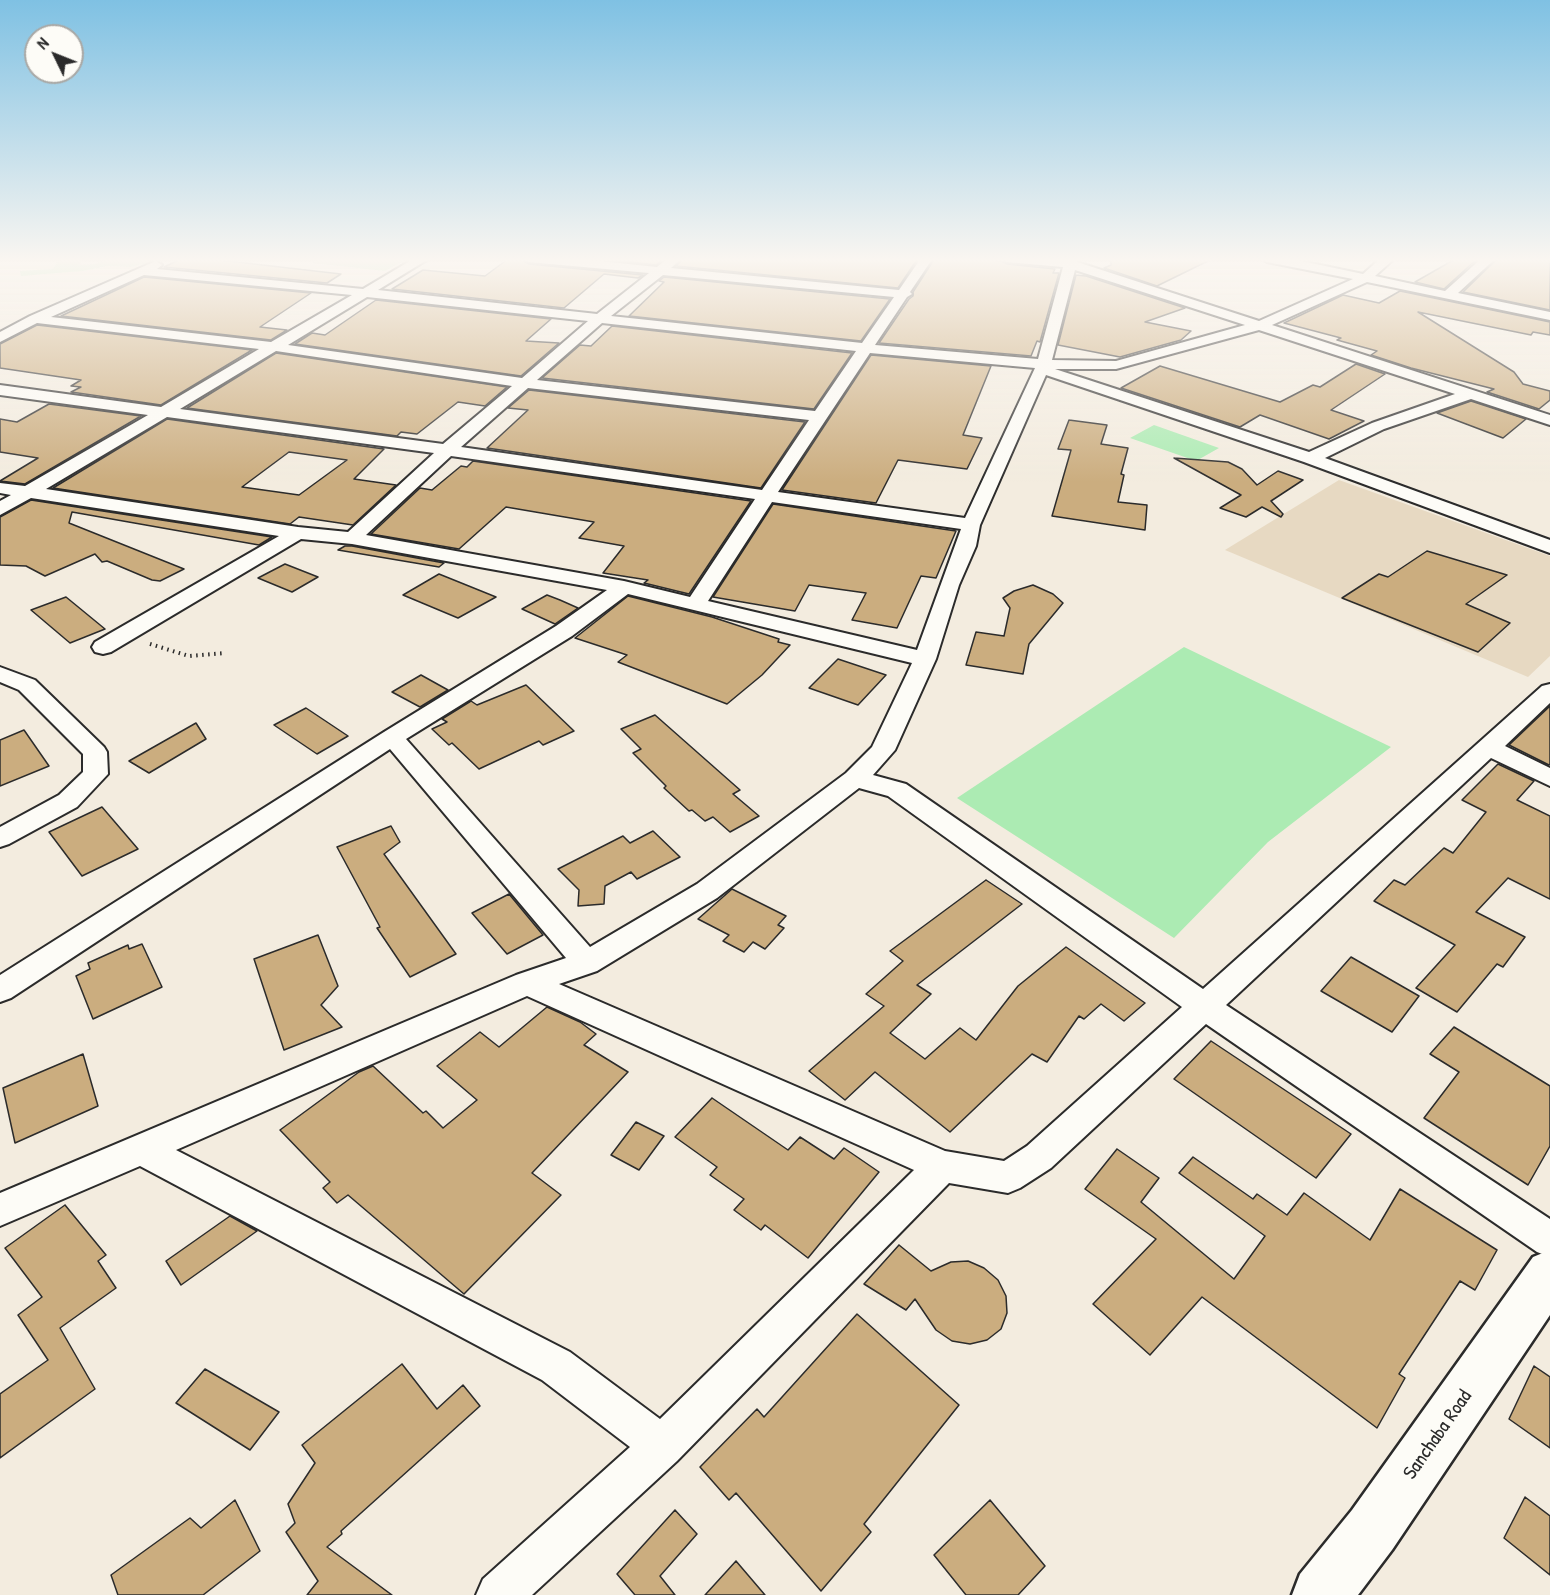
<!DOCTYPE html>
<style>
body{margin:0}
#map{position:relative;width:1550px;height:1595px;overflow:hidden;background:#f3ecdf;font-family:"Patrick Hand",sans-serif}
canvas{display:block}
.north{position:absolute;left:24px;top:24px;width:60px;height:60px;box-sizing:border-box;background:#fdfcf7;border:2px solid #a9a8a5;border-radius:50%;rotate:313deg;font-size:16px;font-weight:700;line-height:24px;text-align:center;color:#2b2b2b}
.north::after{content:'';display:block;margin:auto;width:21px;height:27px;background:#2b2b2b;clip-path:polygon(50% 0,100% 100%,50% 72%,0 100%)}
</style>
<div id="map">
<canvas width="1550" height="1595"></canvas>
<div class="north">N</div>
</div>
<script>
const g = document.querySelector('canvas').getContext('2d');
g.lineJoin = 'round';
function paint(path, color) {
  g.fillStyle = color;
  g.fill(path, 'evenodd');
}
function shape(rows) {
  const path = new Path2D();
  for (const r of rows) {
    path.moveTo(r[0], r[1]);
    for (let i = 2; i < r.length; i += 2) path.lineTo(r[i], r[i + 1]);
  }
  return path;
}
function stroke(path, color, width, dash) {
  g.strokeStyle = color;
  g.lineWidth = width;
  g.lineCap = dash ? 'butt' : 'round';
  g.setLineDash(dash || []);
  g.stroke(path);
}
function write(font, color, halo, rows, align = 'center') {
  g.font = font + ' "Patrick Hand",sans-serif';
  g.lineWidth = 4.5;
  g.setLineDash([]);
  g.textBaseline = 'middle';
  g.strokeStyle = halo;
  g.fillStyle = color;
  for (const [text, x, y, turn = 0] of rows) {
    g.save();
    g.translate(x, y);
    g.rotate((+turn || 0) * Math.PI / 180);
    g.textAlign = isNaN(turn) ? turn : align;
    if (halo) g.strokeText(text, 0, 0);
    g.fillText(text, 0, 0);
    g.restore();
  }
}
const built = shape([
 [1339,480,1550,556,1550,656,1528,677,1225,550]
]);
const green = shape([
 [116,258,146,258,151,262,131,267,108,266,82,271,21,276,20,271,53,269,58,261,83,259,79,265,95,264],
 [320,258,387,258,405,260,385,271,312,263],
 [1154,425,1219,448,1196,461,1130,438],
 [1184,647,1391,747,1268,842,1174,938,957,798]
]);
const building = shape([
 [183,258,202,258,341,274,327,283,164,267,183,258],
 [596,258,664,258,656,265,596,258],
 [684,258,918,258,898,288,676,266,684,258],
 [935,258,976,258,1001,261,1007,264,1055,269,1053,273,1059,273,1040,342,1037,341,1031,356,879,343,909,299,913,296,913,292,935,258],
 [1111,258,1214,258,1157,286,1104,268,1111,265,1111,258],
 [1457,258,1478,258,1444,289,1415,282,1457,258],
 [1498,258,1550,258,1550,310,1463,292,1498,258],
 [508,259,522,260,529,264,643,275,638,278,604,274,564,308,392,289,423,270,485,276,508,259],
 [1076,275,1086,276,1185,308,1145,322,1191,331,1181,340,1120,357,1058,345,1076,275],
 [144,277,311,293,260,327,287,330,271,340,61,316,144,277],
 [664,277,890,299,861,341,629,316,664,282,659,281,664,277],
 [1400,291,1550,322,1550,335,1533,332,1531,335,1418,312,1514,372,1523,384,1550,391,1550,400,1539,409,1487,392,1494,389,1411,368,1371,355,1377,351,1337,340,1341,338,1284,323,1343,295,1379,303,1400,291],
 [376,300,551,319,526,341,559,343,521,376,295,344,312,333,325,335,376,300],
 [37,325,252,350,161,405,71,392,81,387,71,386,81,380,0,368,0,344,37,325],
 [612,326,852,353,814,409,542,378,580,345,591,346,612,326],
 [276,353,507,387,485,406,458,402,417,434,401,432,397,436,187,408,276,353],
 [871,355,991,366,963,435,982,438,967,469,898,460,876,503,782,490,871,355],
 [1356,364,1385,374,1331,410,1364,421,1329,439,1260,415,1240,427,1121,388,1160,366,1280,402,1313,385,1320,387,1356,364],
 [529,390,805,422,761,488,487,448,528,410,508,408,529,390],
 [1471,401,1526,419,1503,438,1437,413,1471,401],
 [49,404,141,416,25,484,0,481,38,458,0,452,0,419,17,422,49,404],
 [167,419,384,449,354,479,396,485,353,525,299,517,290,524,53,488,167,419],
 [289,452,347,460,299,495,242,487,289,452],
 [1069,420,1107,425,1101,444,1128,448,1121,474,1124,475,1118,502,1147,505,1145,530,1052,516,1071,450,1058,449,1069,420],
 [1174,458,1228,462,1242,469,1257,485,1278,471,1303,480,1271,501,1283,514,1281,517,1262,507,1246,517,1220,508,1241,495,1174,458],
 [473,461,751,501,689,594,644,583,648,580,603,573,624,546,579,538,594,522,506,507,459,549,371,534,420,488,432,490,461,466,467,467,473,461],
 [31,500,272,537,259,545,72,512,69,523,184,569,160,581,152,580,107,561,102,562,95,554,45,576,26,566,0,565,0,517,31,500],
 [773,504,956,531,936,578,921,576,897,628,852,620,866,593,809,585,795,611,713,597,773,504],
 [345,546,352,546,444,563,439,567,338,550,345,546],
 [1427,551,1507,575,1466,604,1510,623,1478,652,1342,598,1379,574,1388,577,1427,551],
 [285,564,318,577,292,592,258,578,285,564],
 [439,574,496,597,458,618,403,595,439,574],
 [1033,585,1053,594,1063,603,1029,644,1023,674,966,665,976,632,1004,636,1010,608,1003,598,1014,591,1033,585],
 [547,595,560,600,578,608,555,624,522,609,547,595],
 [628,596,712,617,779,639,778,642,790,645,762,675,727,704,618,662,627,655,575,638,628,596],
 [66,597,105,629,70,643,31,610,66,597],
 [838,659,886,675,858,705,809,688,838,659],
 [421,675,448,690,420,707,392,692,421,675],
 [526,685,574,731,543,745,539,741,479,769,452,743,449,745,432,729,447,722,442,719,471,701,477,705,526,685],
 [1550,706,1550,764,1549,765,1509,745,1550,706],
 [306,708,348,736,317,754,274,725,306,708],
 [655,715,740,790,733,794,759,816,730,832,713,817,705,821,692,810,689,811,664,788,666,786,633,753,641,749,621,729,655,715],
 [196,723,206,739,149,773,129,761,196,723],
 [24,730,49,766,0,786,0,740,24,730],
 [1498,764,1534,781,1517,800,1550,816,1550,899,1508,878,1476,912,1525,937,1503,967,1497,964,1457,1012,1416,988,1455,945,1374,901,1394,880,1405,885,1444,848,1453,853,1486,812,1462,800,1498,764],
 [102,807,138,849,82,876,49,832,102,807],
 [391,826,400,842,384,854,456,954,410,977,377,928,380,927,337,847,391,826],
 [653,831,680,857,637,879,631,872,605,886,604,904,578,906,579,890,558,869,623,836,630,843,653,831],
 [986,880,1022,904,917,985,931,994,890,1033,925,1059,960,1028,976,1040,1018,986,1066,947,1145,1003,1124,1021,1101,1004,1084,1019,1079,1016,1047,1062,1032,1054,950,1132,875,1072,845,1100,809,1071,884,1006,866,994,903,961,890,951,986,880],
 [732,889,786,916,778,925,784,928,765,949,753,942,744,952,723,941,729,935,698,919,732,889],
 [509,894,543,935,507,954,472,913,509,894],
 [318,935,338,986,321,1005,342,1027,284,1050,254,959,318,935],
 [142,944,162,987,93,1019,76,976,90,969,88,963,128,945,129,949,142,944],
 [1351,957,1419,996,1392,1032,1321,991,1351,957],
 [547,1007,580,1022,596,1034,584,1045,628,1072,532,1173,561,1195,464,1294,348,1195,337,1203,323,1188,330,1182,280,1130,359,1072,373,1066,423,1113,426,1111,443,1128,477,1100,437,1066,480,1032,499,1047,547,1007],
 [1454,1027,1550,1086,1550,1146,1528,1185,1424,1118,1459,1072,1430,1054,1454,1027],
 [1211,1041,1351,1134,1316,1178,1174,1079,1211,1041],
 [83,1054,98,1106,15,1143,3,1088,83,1054],
 [712,1098,788,1150,800,1137,834,1159,844,1148,879,1172,808,1258,765,1225,761,1230,734,1210,744,1199,710,1175,717,1167,675,1137,712,1098],
 [636,1122,664,1136,639,1170,611,1155,636,1122],
 [1117,1149,1159,1178,1141,1202,1234,1279,1265,1236,1179,1173,1193,1157,1253,1199,1257,1194,1287,1215,1304,1193,1370,1240,1400,1189,1497,1250,1475,1290,1460,1281,1399,1374,1405,1378,1377,1428,1202,1297,1150,1355,1093,1304,1156,1239,1085,1189,1117,1149],
 [65,1205,106,1255,98,1261,116,1288,60,1328,95,1389,0,1458,0,1394,48,1360,18,1315,42,1297,5,1248,65,1205],
 [230,1216,257,1231,181,1285,166,1261,230,1216],
 [899,1245,931,1271,951,1262,968,1261,984,1268,998,1280,1006,1296,1007,1313,1001,1329,987,1340,970,1344,952,1341,936,1330,915,1299,906,1310,864,1284,899,1245],
 [857,1314,959,1405,864,1524,871,1532,821,1591,736,1493,729,1500,700,1467,757,1409,764,1417,857,1314],
 [402,1364,437,1409,463,1385,480,1406,341,1531,342,1534,327,1547,392,1595,307,1595,318,1581,286,1532,295,1523,288,1504,315,1463,302,1445,402,1364],
 [1534,1366,1550,1377,1550,1448,1509,1419,1534,1366],
 [205,1369,279,1412,250,1450,176,1403,205,1369],
 [1525,1497,1550,1516,1550,1575,1504,1538,1525,1497],
 [235,1500,260,1551,203,1595,118,1595,111,1575,190,1518,201,1528,235,1500],
 [990,1500,1045,1566,1018,1595,966,1595,934,1555,990,1500],
 [675,1510,697,1534,660,1576,675,1595,635,1595,617,1574,675,1510],
 [736,1561,765,1595,705,1595,736,1561]
]);
const path = shape([
 [150,644,189,656,226,653]
]);
const street = shape([
 [415,258,430,258,378,290,597,314,649,273,529,262,523,258,571,258,657,267,668,258,682,258,671,268,899,290,921,258,933,258,910,292,912,294,907,297,875,345,1038,359,1063,267,1007,262,1001,258,1078,258,1077,262,1259,321,1353,279,1267,262,1261,258,1287,258,1363,274,1381,258,1395,258,1375,276,1445,291,1482,258,1496,258,1458,293,1550,312,1550,320,1367,282,1272,325,1550,415,1550,425,1471,399,1384,429,1325,458,1550,540,1550,553,1304,462,1046,375,980,525,976,546,959,585,936,659,895,750,873,775,906,784,1203,989,1542,686,1550,684,1550,703,1505,746,1550,768,1550,786,1491,758,1226,1005,1550,1219,1550,1257,1537,1252,1206,1024,1051,1168,1020,1188,1008,1193,949,1183,677,1461,532,1595,476,1595,483,1579,630,1447,542,1380,140,1166,0,1226,0,1193,516,975,566,958,390,749,11,998,0,1002,0,975,384,732,556,626,607,590,352,544,301,539,111,652,103,654,95,652,92,647,95,642,279,536,31,498,0,515,0,501,11,495,0,493,0,483,25,486,148,415,0,395,0,385,161,407,259,349,37,323,0,342,0,332,30,316,156,261,162,265,157,269,363,289,415,258],
 [1075,270,1245,325,1116,361,1052,360,1075,270],
 [144,275,352,295,271,342,51,317,144,275],
 [663,275,894,297,862,343,611,316,663,275],
 [367,297,588,321,522,378,288,345,367,297],
 [602,323,856,351,815,411,537,380,602,323],
 [1259,330,1455,394,1372,423,1309,452,1055,369,1116,369,1259,330],
 [276,351,512,386,443,444,180,409,276,351],
 [870,353,1035,368,965,518,778,492,870,353],
 [528,388,809,420,762,490,461,447,528,388],
 [167,417,434,453,348,532,298,527,46,489,167,417],
 [451,456,755,499,690,597,624,581,366,535,451,456],
 [772,502,961,529,917,650,708,601,772,502],
 [628,594,912,663,872,747,846,773,697,884,590,947,406,739,572,636,628,594],
 [859,788,888,796,1182,1007,1027,1146,1004,1161,945,1151,559,984,597,971,717,898,859,788],
 [527,996,914,1170,660,1419,570,1352,176,1150,527,996],
 [0,667,35,680,104,747,107,752,108,774,77,807,9,844,0,847,0,827,59,795,83,772,83,754,19,690,0,682,0,667]
]);
const secondary = shape([
 [1550,1250,1550,1315,1392,1550,1358,1595,1292,1595,1300,1574,1352,1510,1533,1257,1550,1250]
]);
const nearStreetnames = [
 ["Sanchaba Road",1438,1435,-55]
];
paint(built, '#e7d9c2');
paint(green, '#acebb3');
paint(building, '#cbad7f');
stroke(building, '#2b2b2b', 1.5);
stroke(street, '#2b2b2b', 4);
stroke(secondary, '#2b2b2b', 5);
stroke(path, '#2b2b2b', 4, [1.5, 4.5]);
paint(street, '#fdfcf7');
paint(secondary, '#fdfcf7');
const sky = g.createLinearGradient(0, 0, 0, 482);
sky.addColorStop(0, '#7fc1e3');
sky.addColorStop(0.54, '#faf6f1');
sky.addColorStop(1, '#faf6f100');
g.fillStyle = sky;
g.fillRect(0, 0, 1550, 482);
write('20px', '#2b2b2b', '#fdfcf7', nearStreetnames);
</script>
